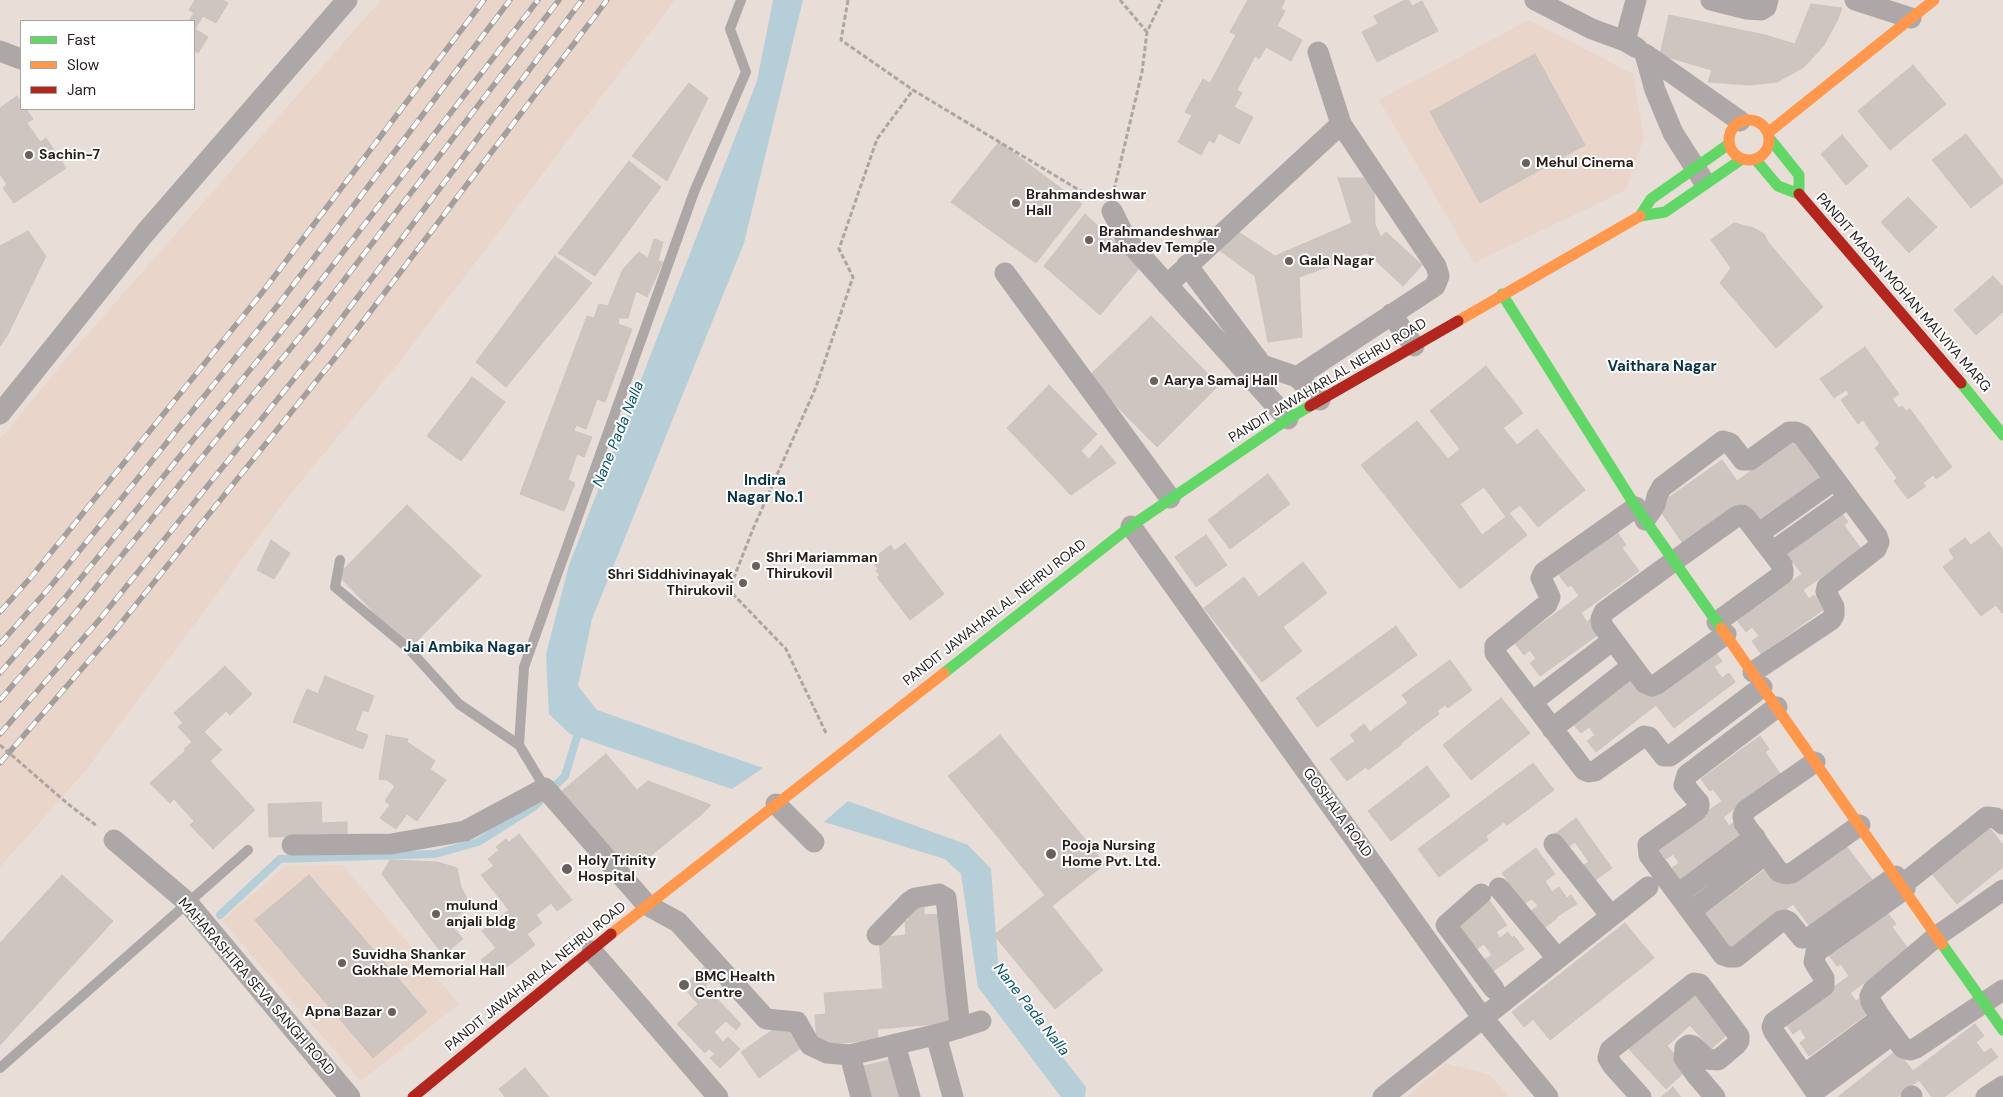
<!DOCTYPE html>
<style>
body{margin:0}
#map{position:relative;width:2003px;height:1097px;overflow:hidden;background:#e8ddd7;font-family:"DM Sans",sans-serif}
canvas{display:block}
.legend{position:absolute;left:20px;top:20px;width:175px;height:90px;box-sizing:border-box;background:#fff;border:1px solid #a8a5a3;margin:0;padding:6px 9px;list-style:none;font-size:15px;color:#261e1a}
.legend li{display:flex;align-items:center;gap:10px;height:25px}
.legend b{width:25px;border:1px solid #a8a5a3}
</style>
<div id="map">
<canvas width="2003" height="1097"></canvas>
<ul class="legend">
<li><b style="height:6px;background:#63d668"></b>Fast</li>
<li><b style="height:6px;background:#ff974d"></b>Slow</li>
<li><b style="height:6px;background:#b3261e"></b>Jam</li>
</ul>
</div>
<script>
const g = document.querySelector('canvas').getContext('2d');
g.lineJoin = 'round';
function paint(path, color) {
  g.fillStyle = color;
  g.fill(path, 'evenodd');
}
function shape(rows) {
  const path = new Path2D();
  for (const r of rows) {
    if (r.length === 3) {
      path.moveTo(r[0] + r[2], r[1]);
      path.arc(r[0], r[1], r[2], 0, 2 * Math.PI);
      continue;
    }
    path.moveTo(r[0], r[1]);
    for (let i = 2; i < r.length; i += 2) path.lineTo(r[i], r[i + 1]);
  }
  return path;
}
function stroke(path, color, width, dash) {
  g.strokeStyle = color;
  g.lineWidth = width;
  g.lineCap = dash ? 'butt' : 'round';
  g.setLineDash(dash || []);
  g.stroke(path);
}
function write(font, color, halo, rows, align = 'center') {
  g.font = font + ' "DM Sans",sans-serif';
  g.lineWidth = 4;
  g.setLineDash([]);
  g.textBaseline = 'middle';
  g.strokeStyle = halo;
  g.fillStyle = color;
  for (const [text, x, y, turn = 0] of rows) {
    g.save();
    g.translate(x, y);
    g.rotate((+turn || 0) * Math.PI / 180);
    g.textAlign = isNaN(turn) ? turn : align;
    if (halo) g.strokeText(text, 0, 0);
    g.fillText(text, 0, 0);
    g.restore();
  }
}
const built = shape([
 [381,0,675,0,401,360,289,496,87,769,0,867,0,439,72,352],
 [1529,20,1633,74,1644,137,1626,190,1474,263,1379,100],
 [343,865,459,1004,361,1081,222,921,285,866],
 [1445,1063,1490,1075,1509,1097,1407,1097]
]);
const water = shape([
 [773,0,803,0,744,243,592,619,578,686,597,710,763,768,732,789,570,734,549,714,546,654,569,565,757,81],
 [848,801,968,845,991,869,999,976,1086,1087,1085,1097,1061,1097,978,987,961,874,945,859,824,822]
]);
const stream = shape([
 [220,915,280,859,435,854,478,842,535,806,565,776,580,727]
]);
const building = shape([
 [195,0,223,0,228,3,216,23,203,16,195,29,208,37,198,53,194,50,194,21,189,21,194,13,189,10,195,0],
 [1248,0,1285,0,1281,9,1285,11,1277,26,1302,40,1291,61,1266,47,1259,59,1255,56,1237,90,1242,93,1234,107,1253,117,1239,144,1219,133,1214,143,1209,140,1201,155,1178,142,1192,115,1185,112,1203,79,1210,83,1236,35,1230,32,1248,0],
 [1405,0,1409,0,1412,6,1422,1,1438,31,1377,62,1362,32,1378,24,1374,16,1405,0],
 [1811,4,1842,8,1837,21,1824,45,1804,67,1777,82,1750,85,1708,82,1712,70,1660,55,1669,15,1765,35,1795,44,1811,4],
 [1535,54,1585,145,1480,203,1430,112,1535,54],
 [1913,65,1946,104,1890,150,1858,111,1913,65],
 [689,83,708,98,667,181,632,156,689,83],
 [17,96,21,102,21,109,26,109,33,119,27,123,40,142,46,138,66,168,14,203,3,188,7,184,0,174,0,108,17,96],
 [1966,134,2003,181,2003,183,1971,208,1932,160,1966,134],
 [1842,135,1868,166,1846,185,1821,154,1842,135],
 [999,142,1082,204,1036,263,951,202,999,142],
 [629,161,661,187,595,276,558,253,629,161],
 [1338,178,1374,178,1375,225,1381,237,1386,232,1422,265,1403,286,1367,253,1299,277,1302,337,1268,342,1255,276,1219,250,1237,231,1275,256,1352,223,1338,178],
 [1908,197,1937,227,1909,253,1881,222,1908,197],
 [1085,214,1141,266,1100,315,1044,266,1085,214],
 [1734,223,1754,228,1764,234,1768,242,1823,307,1776,348,1720,283,1731,268,1711,240,1734,223],
 [28,231,46,256,8,334,0,346,0,246,28,231],
 [654,239,663,242,658,261,663,262,647,297,636,291,628,318,619,318,618,324,632,329,605,402,597,399,586,429,576,425,574,431,592,437,584,457,577,454,568,480,575,483,564,511,520,494,587,316,594,318,599,304,608,306,623,269,639,252,648,258,654,239],
 [555,256,592,283,506,387,476,362,555,256],
 [1993,276,2003,287,2003,312,1976,335,1954,310,1993,276],
 [1151,316,1219,385,1157,447,1088,377,1151,316],
 [1865,347,1899,394,1892,399,1899,408,1902,406,1906,411,1910,409,1952,467,1936,479,1933,475,1923,483,1926,486,1908,499,1894,481,1897,478,1875,448,1880,444,1863,420,1858,424,1841,400,1849,394,1846,390,1834,398,1820,379,1865,347],
 [1486,366,1523,413,1503,428,1517,445,1537,429,1585,490,1538,527,1520,505,1509,513,1527,535,1460,589,1361,465,1417,421,1448,459,1460,449,1430,411,1486,366],
 [1484,487,1506,517,1482,535,1460,504,1484,487],
 [472,377,505,402,461,461,427,436,472,377],
 [1049,385,1097,434,1081,451,1089,459,1101,445,1116,463,1071,495,1007,428,1049,385],
 [1797,438,1825,478,1758,525,1743,503,1684,545,1657,506,1722,460,1737,481,1797,438],
 [1268,474,1290,504,1230,549,1208,520,1268,474],
 [407,505,481,576,409,649,338,575,407,505],
 [1839,510,1848,522,1844,525,1861,549,1803,590,1809,599,1814,595,1824,609,1761,654,1752,641,1759,636,1752,627,1746,632,1737,620,1802,574,1793,562,1790,564,1781,552,1839,510],
 [1617,532,1626,545,1622,548,1639,571,1581,613,1587,622,1592,618,1602,632,1540,676,1530,663,1536,659,1530,650,1524,655,1515,643,1579,596,1571,585,1568,587,1559,575,1617,532],
 [1989,532,2003,550,2003,612,2002,613,1996,605,1981,616,1943,567,1954,558,1949,550,1965,538,1971,545,1989,532],
 [1206,535,1227,565,1196,587,1175,557,1206,535],
 [271,540,290,553,274,579,257,570,271,540],
 [905,543,944,594,910,620,877,577,880,575,876,571,878,569,871,560,891,545,894,551,905,543],
 [1303,562,1327,593,1283,627,1302,651,1262,682,1204,608,1244,577,1259,597,1303,562],
 [1396,626,1417,655,1317,727,1296,698,1396,626],
 [1713,649,1722,661,1714,667,1722,678,1729,673,1735,682,1674,728,1656,705,1596,752,1587,741,1595,735,1589,727,1581,733,1573,724,1635,675,1651,696,1713,649],
 [1450,660,1472,690,1448,708,1445,705,1437,711,1439,714,1401,743,1402,744,1368,770,1366,767,1347,781,1330,759,1355,741,1350,735,1364,724,1370,732,1408,703,1402,695,1450,660],
 [225,666,252,694,230,715,226,711,204,732,222,750,210,761,255,810,213,849,190,825,194,821,174,799,170,803,150,783,186,750,184,749,192,742,178,727,183,723,174,713,225,666],
 [325,676,374,696,368,712,363,710,355,730,368,735,363,749,293,722,307,689,318,694,325,676],
 [1501,698,1530,733,1471,780,1443,745,1501,698],
 [386,735,408,739,407,742,435,761,430,769,446,780,417,821,407,814,396,829,380,818,390,805,385,801,395,786,387,780,379,779,386,735],
 [1000,735,1105,864,1052,906,1103,970,1055,1009,994,935,1045,895,948,776,1000,735],
 [1760,736,1769,749,1765,752,1781,775,1723,817,1729,826,1734,822,1744,836,1682,881,1672,868,1679,863,1673,854,1666,859,1657,847,1722,801,1713,789,1710,791,1701,779,1760,736],
 [606,754,637,790,648,781,711,805,701,815,644,861,615,855,562,791,606,754],
 [1533,763,1554,790,1507,825,1504,822,1486,836,1488,840,1439,877,1418,849,1533,763],
 [1427,766,1450,796,1391,841,1368,811,1427,766],
 [321,802,322,823,347,822,347,835,269,837,268,804,321,802],
 [1576,818,1612,868,1594,881,1582,866,1589,862,1575,842,1565,849,1555,834,1576,818],
 [1985,822,2003,845,2003,867,1957,904,1927,868,1985,822],
 [519,834,572,900,557,911,551,903,536,915,542,923,527,934,535,945,495,976,481,960,496,948,482,931,509,910,481,875,494,866,488,859,499,850,496,847,506,839,509,842,519,834],
 [1843,842,1874,882,1812,929,1793,904,1733,950,1705,914,1770,866,1785,886,1843,842],
 [1536,848,1555,874,1545,881,1552,892,1559,887,1567,898,1571,895,1577,904,1556,917,1557,918,1544,928,1531,911,1538,906,1532,899,1524,904,1502,873,1536,848],
 [390,860,437,862,457,868,461,887,471,906,449,922,463,939,443,955,382,874,390,860],
 [62,875,113,921,0,1045,0,943,62,875],
 [309,875,427,1012,373,1058,255,920,309,875],
 [1489,900,1507,925,1496,932,1500,938,1508,932,1512,938,1514,936,1524,949,1488,975,1479,963,1492,955,1484,944,1471,953,1450,924,1489,900],
 [924,908,924,915,940,914,948,1023,877,1029,878,1040,817,1045,815,1015,826,1014,824,993,883,989,879,938,906,935,905,921,909,921,908,909,924,908],
 [1887,912,1896,924,1892,927,1909,950,1850,993,1856,1001,1861,998,1871,1011,1809,1056,1800,1043,1806,1038,1800,1029,1793,1034,1785,1022,1849,976,1841,964,1837,966,1828,954,1887,912],
 [1625,923,1654,958,1550,1040,1533,1019,1524,1027,1512,1012,1625,923],
 [706,965,716,976,705,986,741,1024,736,1030,726,1021,714,1032,723,1042,728,1037,740,1049,720,1068,710,1058,715,1054,709,1049,705,1053,677,1024,698,1004,683,987,706,965],
 [1694,989,1731,1031,1711,1049,1690,1025,1667,1046,1688,1069,1666,1089,1628,1048,1694,989],
 [784,1022,802,1047,759,1078,741,1052,784,1022],
 [1975,1024,1984,1036,1976,1042,1984,1053,1991,1048,1998,1057,1944,1097,1932,1097,1919,1080,1897,1097,1838,1097,1897,1050,1913,1071,1975,1024],
 [890,1060,901,1097,868,1097,859,1067,890,1060],
 [525,1068,549,1097,505,1097,499,1089,525,1068],
 [1673,1087,1681,1097,1661,1097,1673,1087]
]);
const path = shape([
 [848,0,841,40,913,90,1094,199],
 [1120,0,1147,32],
 [1114,190,1142,72,1147,32,1162,0],
 [826,733,786,649,729,590,753,529,816,387,853,277,839,249,877,139,913,90],
 [68,804,97,826]
]);
const lane = shape([
 [340,560,335,587,409,649,459,704,519,745,545,788],
 [519,745,524,667,694,192,746,72,730,29,741,0],
 [0,1068,248,850]
]);
const street = shape([
 [1535,0,1592,29,1625,41],
 [1636,0,1625,41,1637,48],
 [1711,0,1747,9,1761,10,1766,7,1768,0],
 [1855,0,1911,18],
 [0,51,21,59],
 [1703,180,1673,133,1655,90,1645,54,1740,121],
 [1112,211,1126,239,1288,419],
 [1187,265,1262,365,1297,377,1320,400],
 [1005,273,1170,498],
 [1167,285,1341,124,1318,52],
 [1391,314,1414,346],
 [1297,377,1435,286,1439,276,1436,266,1341,124],
 [0,414,145,233,347,0],
 [1636,507,1544,572,1541,578,1550,597,1547,604,1495,646,1495,653,1584,770,1589,772,1595,771,1644,736,1649,737,1664,756,1670,756,1762,687],
 [1645,520,1655,505,1657,496,1662,487,1723,441,1730,443,1743,460,1750,460,1789,432,1796,432,1802,435,1877,536,1879,542,1876,549,1827,587,1826,592,1834,607,1834,615,1831,620,1753,672],
 [1131,526,1482,1017,1548,1097],
 [1758,534,1834,480],
 [1772,552,1848,498],
 [1717,622,1783,574,1783,570,1782,565,1746,518,1742,515,1737,516,1674,561,1604,612,1601,619,1602,625,1645,683,1652,686,1657,684,1726,634],
 [1532,702,1613,640],
 [1777,707,1687,775,1684,785,1699,803,1699,807,1696,811,1648,845,1649,855,1723,955,1729,957,1736,957,1781,921,1785,920,1789,922,1802,938,1809,938,1896,876],
 [1552,729,1632,666],
 [1815,762,1746,810,1743,816,1744,823,1779,872,1786,874,1792,873,1860,825],
 [776,804,814,842],
 [114,840,187,902,350,1097],
 [1554,844,1611,916],
 [292,845,391,844,465,831,545,788,647,905,678,922,766,1019,797,1022,810,1045,827,1053,850,1055,943,1033,981,1021],
 [1902,885,1987,817,1996,818,2003,824],
 [1499,888,1557,958],
 [2003,890,1937,936,1873,990,1870,996,1871,1002,1881,1018,1903,1048,1910,1050,1916,1048,2003,990],
 [1481,894,1446,925,1494,989],
 [1678,894,1755,837],
 [1691,911,1766,854],
 [877,935,909,902,915,898,939,894,946,898,960,1028],
 [592,951,718,1097],
 [1881,1018,1804,1075,1815,1091,1893,1034],
 [936,1035,953,1097],
 [895,1044,910,1097],
 [850,1055,861,1097],
 [1804,1075,1774,1032,1772,1027,1774,1022,1824,986,1824,978,1814,962,1816,952,1905,889],
 [1383,1097,1648,887],
 [1641,1097,1613,1066,1608,1058,1610,1050,1694,983,1700,984,1739,1036,1739,1041,1736,1045,1718,1060,1707,1059,1693,1046,1689,1045,1685,1048,1684,1058,1697,1076,1715,1097],
 [1911,1097,1912,1096],
 [1986,1097,2003,1086]
]);
const fast = shape([
 [1729,144,1651,199,1640,216,1665,212,1742,159],
 [1755,159,1778,186,1799,194,1799,175,1770,139],
 [1502,294,1636,507,1721,628],
 [1961,383,2003,435],
 [944,673,1131,526,1288,419,1310,406],
 [1942,944,2003,1030]
]);
const slow = shape([
 [1749,140,20],
 [1769,132,1934,0],
 [1458,321,1640,216],
 [1721,628,1942,944],
 [611,934,944,673]
]);
const jam = shape([
 [1799,194,1961,383],
 [1310,406,1458,321],
 [413,1097,611,934]
]);
const rail = shape([
 [0,612,32,576,261,294,484,0],
 [0,644,50,587,278,305,510,0],
 [0,673,64,599,292,318,538,0],
 [0,700,75,613,308,327,559,0],
 [0,734,100,619,323,343,582,0],
 [0,763,113,633,339,353,607,0]
]);
const pathBridge = shape([
 [0,745,68,804]
]);
const markers = [
 [29,155,5,"#6a615c"],
 [1526,163,5,"#6a615c"],
 [1016,203,5,"#6a615c"],
 [1089,240,5,"#6a615c"],
 [1289,261,5,"#6a615c"],
 [1154,381,5,"#6a615c"],
 [756,566,5,"#6a615c"],
 [743,583,5,"#6a615c"],
 [1051,854,6,"#6a615c"],
 [567,869,6,"#6a615c"],
 [436,914,5,"#6a615c"],
 [342,963,5,"#6a615c"],
 [684,985,6,"#6a615c"],
 [392,1012,5,"#6a615c"]
];
const poiNames = [
 ["Sachin-7",39,155],
 ["Mehul Cinema",1536,163],
 ["Brahmandeshwar",1026,195],
 ["Hall",1026,211],
 ["Brahmandeshwar",1099,232],
 ["Mahadev Temple",1099,248],
 ["Gala Nagar",1299,261],
 ["Aarya Samaj Hall",1164,381],
 ["Shri Mariamman",766,558],
 ["Thirukovil",766,574],
 ["Shri Siddhivinayak",733,575,"right"],
 ["Thirukovil",733,591,"right"],
 ["Pooja Nursing",1062,846],
 ["Home Pvt. Ltd.",1062,862],
 ["Holy Trinity",578,861],
 ["Hospital",578,877],
 ["mulund",446,906],
 ["anjali bldg",446,922],
 ["Suvidha Shankar",352,955],
 ["Gokhale Memorial Hall",352,971],
 ["BMC Health",695,977],
 ["Centre",695,993],
 ["Apna Bazar",382,1012,"right"]
];
const streetNames = [
 ["PANDIT MADAN MOHAN MALVIYA MARG",1903,293,49],
 ["PANDIT JAWAHARLAL NEHRU ROAD",1328,381,-31],
 ["PANDIT JAWAHARLAL NEHRU ROAD",995,613,-38],
 ["GOSHALA ROAD",1337,813,54],
 ["PANDIT JAWAHARLAL NEHRU ROAD",536,977,-39],
 ["MAHARASHTRA SEVA SANGH ROAD",256,987,49]
];
const neighbourhoodNames = [
 ["Vaithara Nagar",1662,367],
 ["Indira",765,481],
 ["Nagar No.1",765,498],
 ["Jai Ambika Nagar",467,648]
];
const waterNames = [
 ["Nane Pada Nalla",619,434,-68],
 ["Nane Pada Nalla",1031,1010,52]
];
paint(built, '#ead5ca');
paint(water, '#b6ced8');
stroke(stream, '#b6ced8', 8);
paint(building, '#cec4c0');
stroke(building, '#ccc3bf', 1);
stroke(path, '#aca7a5', 3, [5, 2.5]);
stroke(lane, '#ada8a7', 10);
stroke(street, '#ada8a7', 21);
stroke(fast, '#63d668', 11);
stroke(slow, '#ff974d', 11);
stroke(jam, '#b3261e', 11);
stroke(rail, '#a49f9d', 5.5);
stroke(rail, '#fff', 4, [11]);
stroke(pathBridge, '#aca7a5', 3, [5, 2.5]);
for (const [x, y, r, color] of markers) {
  const dot = new Path2D();
  dot.arc(x, y, r, 0, 2 * Math.PI);
  g.fillStyle = color;
  g.fill(dot);
  stroke(dot, '#fff', 2);
}
write('bold 14px', '#261e1a', '#fff', poiNames, 'left');
write('14px', '#261e1a', '#fff', streetNames);
write('bold 15px', '#083349', '#fff', neighbourhoodNames);
write('italic 15px', '#06566d', '#fff', waterNames);
</script>
